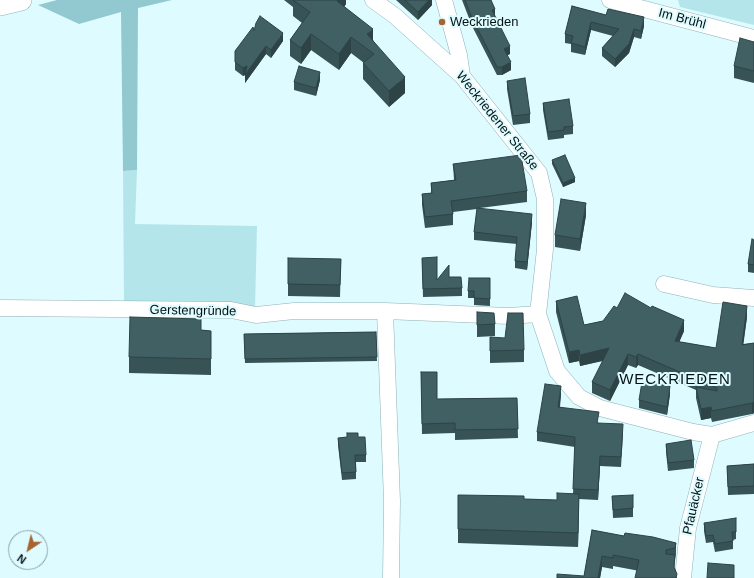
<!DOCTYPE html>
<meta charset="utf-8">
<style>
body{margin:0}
#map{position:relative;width:754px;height:578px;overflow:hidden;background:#defbff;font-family:Arial,sans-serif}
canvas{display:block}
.north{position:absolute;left:8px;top:530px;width:40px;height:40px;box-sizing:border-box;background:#defbff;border:1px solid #889ea1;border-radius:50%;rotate:215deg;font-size:11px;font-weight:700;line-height:16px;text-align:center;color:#061315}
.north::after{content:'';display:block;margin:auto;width:14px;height:18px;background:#a66431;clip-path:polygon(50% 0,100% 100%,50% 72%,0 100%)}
</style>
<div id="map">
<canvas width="754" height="578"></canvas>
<div class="north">N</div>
</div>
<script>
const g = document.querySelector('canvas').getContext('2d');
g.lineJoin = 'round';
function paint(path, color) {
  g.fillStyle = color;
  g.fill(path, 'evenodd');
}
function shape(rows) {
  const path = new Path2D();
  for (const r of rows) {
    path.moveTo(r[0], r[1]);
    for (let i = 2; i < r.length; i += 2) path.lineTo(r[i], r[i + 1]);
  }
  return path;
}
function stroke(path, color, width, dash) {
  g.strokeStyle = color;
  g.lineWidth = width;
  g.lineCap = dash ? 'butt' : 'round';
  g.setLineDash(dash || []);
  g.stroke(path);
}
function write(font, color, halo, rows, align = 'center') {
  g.font = font + ' Arial,sans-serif';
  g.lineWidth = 4;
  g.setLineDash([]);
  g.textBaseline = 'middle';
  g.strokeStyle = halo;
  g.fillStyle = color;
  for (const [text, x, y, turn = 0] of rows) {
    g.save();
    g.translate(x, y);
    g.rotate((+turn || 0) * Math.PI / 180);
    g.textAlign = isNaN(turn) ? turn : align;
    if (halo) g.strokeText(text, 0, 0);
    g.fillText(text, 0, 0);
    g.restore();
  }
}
const green = shape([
 [678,0,754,0,754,25,680,7],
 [137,170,135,224,257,226,255,309,124,304,123,171]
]);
const forest = shape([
 [57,0,172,0,138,8,137,170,123,171,121,12,79,24,38,5]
]);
const minor = shape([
 [373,0,395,16,462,76,539,173,545,199,545,249,538,314,557,371,579,397,600,408,693,432,712,435,754,423],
 [444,0,459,55,462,76],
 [610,0,754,38],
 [664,284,713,295,754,298],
 [0,308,231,310,256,315,294,311,385,311,509,316,538,314],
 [385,311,392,501,391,578],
 [683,578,688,528,712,435]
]);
const major = shape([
 [0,5,21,0]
]);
const wall = shape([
 [284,0,346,0,346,4,344,7,373,40,405,93,389,107,363,79,363,63,364,63,351,53,339,70,311,50,301,64,290,56,290,40,302,23,293,16,293,7],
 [396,0,432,0,432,5,418,20],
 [462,0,491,0,495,17,510,54,507,55,511,70,502,75,497,75,472,26],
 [572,6,644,26,641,39,634,37,629,53,615,67,602,56,602,48,613,36,591,30,585,55,571,52,571,44,565,43,565,34],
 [254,31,283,41,271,58,266,54,245,83,245,75,243,76,235,70,235,51],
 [754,42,754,83,734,78,734,66],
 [320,80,316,96,294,90,294,82],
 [507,81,530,114,530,123,513,125,507,89],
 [543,103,573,126,573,134,564,135,564,138,548,140,543,110],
 [552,160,575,182,563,187,552,164],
 [453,164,527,191,527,202,480,208,532,222,527,270,515,268,515,261,517,244,474,240,474,232,477,209,453,212,453,225,425,228,422,205,422,194,431,193,431,183,454,180],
 [586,215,580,251,555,247,555,235],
 [754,240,754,273,748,272,748,264],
 [422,258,437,280,449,277,462,288,462,296,423,297],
 [341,259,340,297,288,296,288,284],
 [490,278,490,306,474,305,474,298,468,298,468,291],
 [556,301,584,325,603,321,617,308,684,331,679,342,716,348,747,317,743,344,754,343,754,413,752,414,712,422,711,418,701,420,696,398,696,390,638,365,636,368,628,365,610,401,592,393,592,382,603,361,580,366,579,361,569,363,556,312],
 [477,312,495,324,495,336,477,337],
 [201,330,211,331,211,375,129,373,129,357],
 [376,332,377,361,245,363,244,334],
 [490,337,524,350,524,362,490,363],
 [421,372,437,399,517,398,518,438,455,440,455,433,422,434],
 [670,394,667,415,639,408,639,400],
 [561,395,560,407,599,423,623,434,621,467,600,466,598,500,579,499,578,547,458,543,458,495,524,499,557,500,573,494,575,447,537,441,537,432],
 [358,437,366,455,366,462,356,462,356,479,342,480,338,445,338,438],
 [666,444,694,460,694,468,668,471,666,452],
 [754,464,754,494,728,495,727,466],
 [612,496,633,508,633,517,613,518],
 [704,523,736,526,736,539,733,540,733,549,715,552,713,542,706,543,704,531],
 [592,530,624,536,676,543,676,554,675,559,674,569,677,578,613,566,613,569,602,567,600,578,557,578,584,576]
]);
const shadedWall = shape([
 [338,0,346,0,346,4,337,17,337,1],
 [429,0,432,0,432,5,418,20,418,12],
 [495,9,495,17,492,10],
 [644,17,644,26,641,39,641,31],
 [591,22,591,30,585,55,585,47],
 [373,29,373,45,367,50,367,34],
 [634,29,634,37,629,53,615,67,615,59],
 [283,33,283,41,271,58,271,50],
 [311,34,311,50,301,64,301,48],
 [351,37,351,53,339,70,339,54],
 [266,46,266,54,245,83,245,75,243,76,243,68],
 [510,46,510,54,504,57,504,49],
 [511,62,511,70,502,75,502,67],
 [320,72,320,80,316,96,316,88],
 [405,77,405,93,389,107,389,91],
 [575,178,575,182,563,187,563,183],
 [586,203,586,215,580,251,580,239],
 [532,214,532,222,527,270,527,262],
 [747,306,747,317,742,355,742,345],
 [684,320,684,331,675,352,675,341],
 [609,348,609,359,580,366,580,355],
 [579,350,579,361,569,363,569,352],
 [628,354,628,365,610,401,610,390],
 [638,354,638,365,636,368,636,357],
 [561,386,561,395,558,417,558,407],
 [670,386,670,394,667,415,667,407],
 [754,402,754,413,752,414,752,403],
 [711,407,711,418,701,420,701,409],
 [600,456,600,466,598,500,598,490],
 [579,494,579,508,578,547,578,533],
 [602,556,602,567,600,578,598,578]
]);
const building = shape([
 [293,0,338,0,337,1,373,29,367,34,405,77,389,91,363,63,374,54,351,37,339,54,311,34,301,48,290,40,310,12,293,0],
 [405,0,429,0,418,12,405,0],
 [465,0,491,0,495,9,492,10,510,46,504,49,511,62,502,67,497,67,472,18,465,0],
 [572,6,606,15,608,9,644,17,641,31,634,29,629,44,615,59,602,48,619,29,591,22,585,47,571,43,573,36,565,34,572,6],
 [260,16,283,33,271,50,266,46,245,75,247,66,243,68,235,62,235,51,253,27,254,31,256,23,260,16],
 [740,38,754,42,754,71,734,66,740,38],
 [299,66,320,72,316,88,294,82,299,66],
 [525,78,530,114,513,116,507,81,525,78],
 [569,99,573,126,564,127,564,130,548,132,543,103,569,99],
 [521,155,527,191,451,201,453,214,425,217,422,194,432,193,431,183,456,180,453,164,521,155],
 [565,155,575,178,563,183,552,160,565,155],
 [561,199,586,203,580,239,555,235,561,199],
 [477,208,532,214,527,262,515,261,517,237,474,232,477,208],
 [752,239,754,240,754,265,748,264,752,239],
 [437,257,437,280,449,265,449,277,461,277,462,288,423,289,422,258,437,257],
 [288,258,341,259,340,285,288,284,288,258],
 [469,278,490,278,490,299,474,298,474,291,468,291,469,278],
 [625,293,651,308,652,306,684,320,675,341,716,348,723,302,747,306,742,345,754,343,754,402,752,403,712,411,711,407,701,409,696,387,717,391,717,388,638,354,636,357,628,354,610,390,592,382,609,348,580,355,579,350,569,352,556,301,577,296,584,325,603,321,614,306,617,308,625,293],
 [477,312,494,313,495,324,477,325,477,312],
 [508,313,523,313,524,350,490,351,490,337,505,338,508,313],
 [130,317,201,319,201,330,211,331,211,359,129,357,130,317],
 [376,332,377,357,245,359,244,334,376,332],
 [421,372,437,372,437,399,517,398,518,429,455,430,455,423,422,424,421,372],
 [642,382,670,386,667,407,639,400,642,382],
 [545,384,561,386,558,407,599,412,597,423,623,424,621,457,600,456,598,490,573,489,575,437,537,432,545,384],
 [347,433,358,433,358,437,365,437,366,455,355,455,356,472,342,473,338,438,347,437,347,433],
 [691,440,694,460,668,463,666,444,691,440],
 [754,464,754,486,728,487,727,466,754,464],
 [557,493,579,494,578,533,458,529,458,495,524,496,524,499,557,500,557,493],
 [633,495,633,508,613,510,612,496,633,495],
 [736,518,736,532,732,532,733,541,715,544,713,535,706,536,704,523,736,518],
 [592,530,624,536,625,533,653,537,676,543,675,548,666,550,666,554,675,555,674,567,677,574,676,578,635,578,639,560,613,555,613,558,602,556,598,578,557,578,557,574,584,576,592,530],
 [708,563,734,565,734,578,707,578,708,563]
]);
const markers = [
 [442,22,4,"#a66431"]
];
const streetNames = [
 ["Im Brühl",682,19,15],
 ["Weckriedener Straße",497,121,51],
 ["Gerstengründe",193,311,1],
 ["Pfauäcker",694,506,-77]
];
const poiNames = [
 ["Weckrieden",450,22]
];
const quarterNames = [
 ["WECKRIEDEN",675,380]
];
paint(green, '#b4e5eb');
paint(forest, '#92c8cf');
stroke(minor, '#8fb1b6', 17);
stroke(major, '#8fb1b6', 22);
stroke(minor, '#fff', 16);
stroke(major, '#fff', 21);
paint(wall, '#375356');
paint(shadedWall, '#2d4346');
paint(building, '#406064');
stroke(building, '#2d4346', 1);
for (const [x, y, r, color] of markers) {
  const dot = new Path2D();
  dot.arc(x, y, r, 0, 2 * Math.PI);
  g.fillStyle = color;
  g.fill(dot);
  stroke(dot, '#defbff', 1.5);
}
write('13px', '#061315', '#defbff', streetNames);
write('13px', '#061315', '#defbff', poiNames, 'left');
g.letterSpacing = '1px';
write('15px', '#061315', '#defbff', quarterNames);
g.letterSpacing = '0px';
</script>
